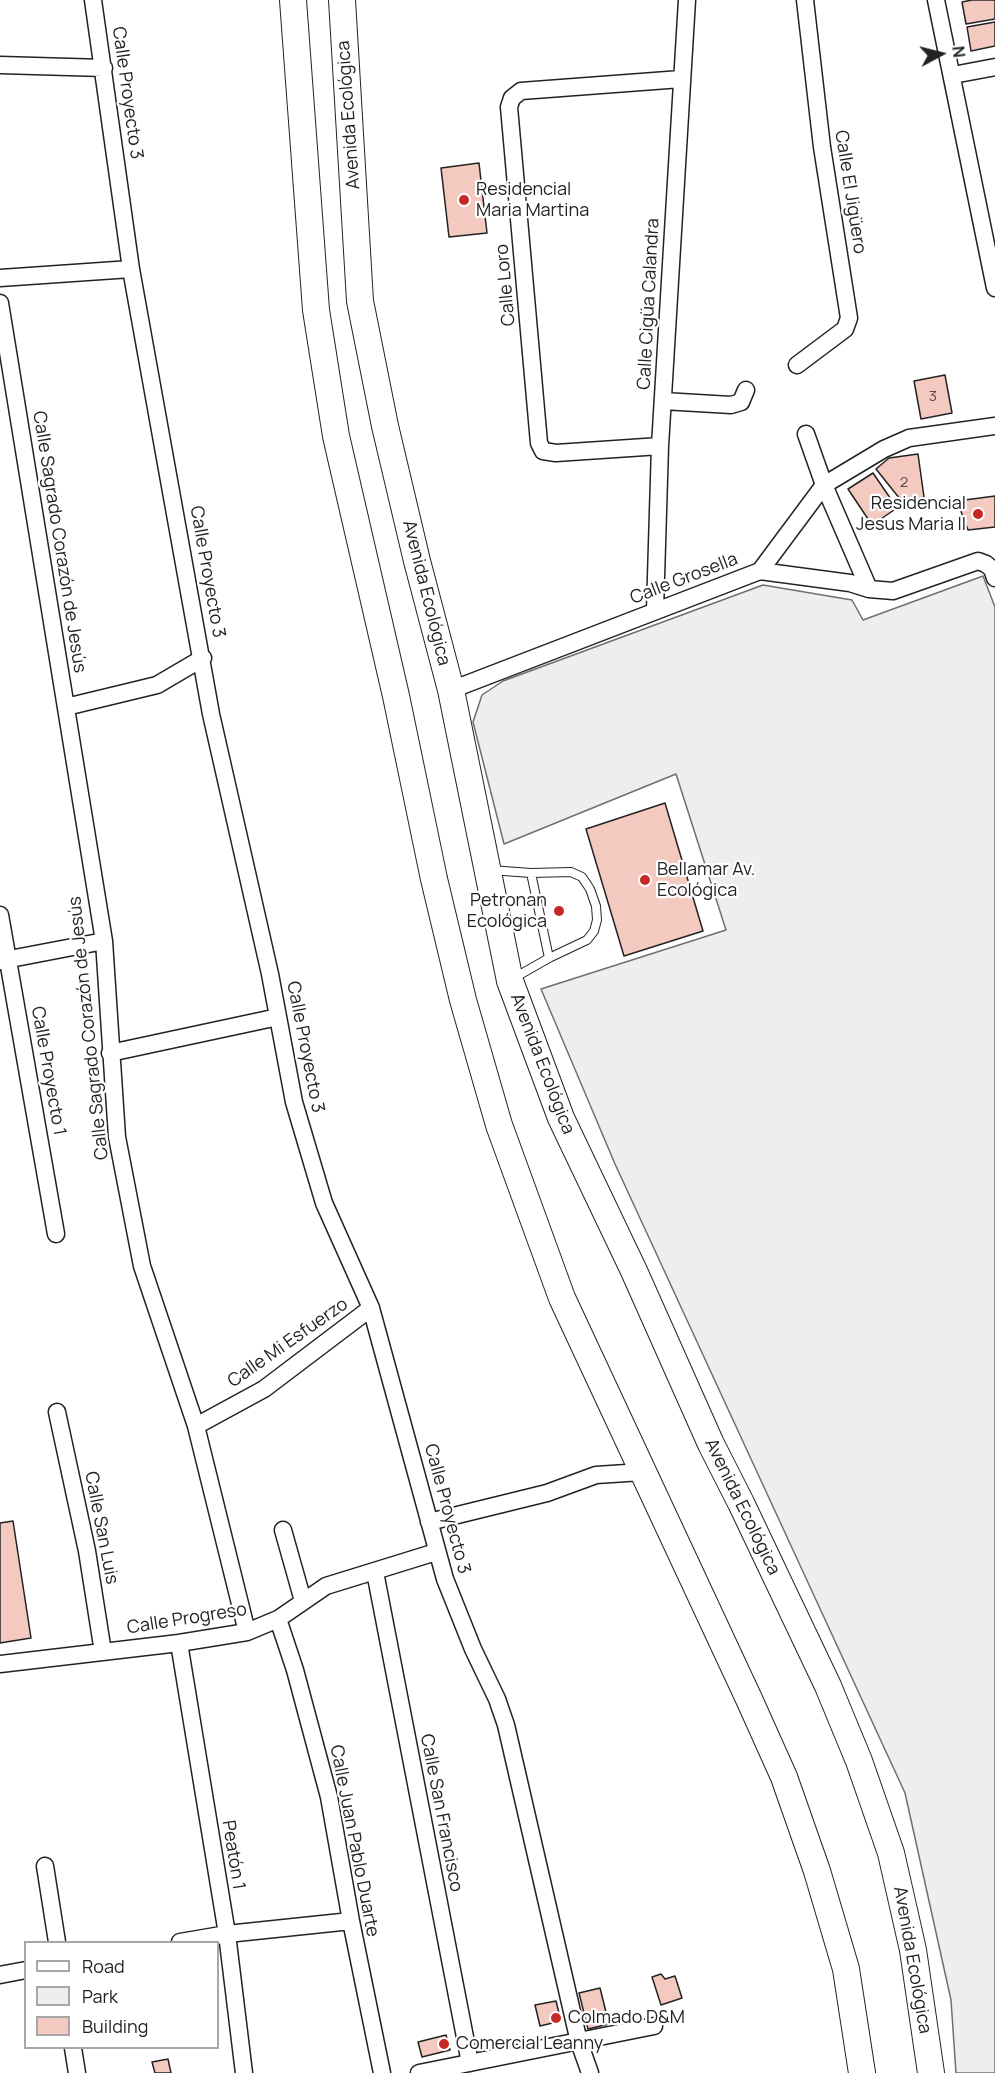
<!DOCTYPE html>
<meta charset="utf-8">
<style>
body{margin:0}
#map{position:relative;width:995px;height:2073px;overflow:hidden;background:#fff;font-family:Manrope,sans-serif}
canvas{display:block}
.legend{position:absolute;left:24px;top:1941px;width:195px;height:108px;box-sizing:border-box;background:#fff;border:2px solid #a7a7a7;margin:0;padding:8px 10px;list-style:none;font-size:18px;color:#222}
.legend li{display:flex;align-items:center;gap:12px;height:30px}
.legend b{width:30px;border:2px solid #a7a7a7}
.north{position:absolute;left:911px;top:24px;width:60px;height:60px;-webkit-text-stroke:4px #fff;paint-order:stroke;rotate:83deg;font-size:16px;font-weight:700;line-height:24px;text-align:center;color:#222}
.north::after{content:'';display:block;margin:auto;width:21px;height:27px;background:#222;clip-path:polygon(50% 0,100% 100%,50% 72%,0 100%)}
</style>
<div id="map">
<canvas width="995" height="2073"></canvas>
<ul class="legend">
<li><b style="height:8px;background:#fff"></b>Road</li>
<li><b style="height:16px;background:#eee"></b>Park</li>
<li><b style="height:16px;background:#f3c9c0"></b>Building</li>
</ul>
<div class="north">N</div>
</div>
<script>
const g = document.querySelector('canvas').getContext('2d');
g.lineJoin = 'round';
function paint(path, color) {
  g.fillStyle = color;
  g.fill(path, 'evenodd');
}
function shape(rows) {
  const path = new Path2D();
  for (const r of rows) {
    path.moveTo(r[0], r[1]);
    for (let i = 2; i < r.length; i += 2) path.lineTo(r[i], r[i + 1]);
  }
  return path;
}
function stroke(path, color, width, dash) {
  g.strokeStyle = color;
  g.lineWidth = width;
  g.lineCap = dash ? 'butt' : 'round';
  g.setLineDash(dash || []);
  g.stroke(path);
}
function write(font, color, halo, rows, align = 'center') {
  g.font = font + ' Manrope,sans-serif';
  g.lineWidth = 4.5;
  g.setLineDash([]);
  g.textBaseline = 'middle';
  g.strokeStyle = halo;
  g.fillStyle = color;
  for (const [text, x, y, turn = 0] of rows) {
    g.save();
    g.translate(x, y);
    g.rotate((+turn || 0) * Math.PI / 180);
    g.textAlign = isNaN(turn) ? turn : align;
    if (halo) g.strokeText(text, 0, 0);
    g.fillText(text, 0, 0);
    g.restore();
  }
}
const green = shape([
 [983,576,995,607,995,2073,956,2073,951,2000,905,1793,615,1164,541,989,726,930,676,774,504,844,473,722,482,695,503,681,763,585,852,600,863,620,983,576]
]);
const building = shape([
 [972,0,995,0,995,19,966,24,962,2,972,0],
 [995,22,995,46,971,51,967,27,995,22],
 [479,163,487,233,449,237,441,168,479,163],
 [945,375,952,413,921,419,914,381,945,375],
 [918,454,924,497,904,504,876,469,889,458,918,454],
 [873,473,897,508,872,525,848,489,873,473],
 [995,496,995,527,968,530,957,501,995,496],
 [665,803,703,931,624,956,586,829,665,803],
 [13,1521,31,1638,0,1643,0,1523,13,1521],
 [661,1974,665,1979,675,1976,682,1998,661,2005,652,1977,661,1974],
 [600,1988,609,2024,588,2029,579,1993,600,1988],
 [556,2001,561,2021,540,2026,535,2005,556,2001],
 [446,2035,450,2050,422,2057,418,2042,446,2035],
 [168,2059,171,2073,155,2073,152,2062,168,2059]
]);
const service = shape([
 [490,870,531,873,571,872,582,877,590,889,596,906,597,920,594,931,587,940,549,958,514,978],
 [531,873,549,958]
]);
const minor = shape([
 [93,0,131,269,211,714,270,974,294,1102,324,1203,371,1308,445,1579,473,1649,497,1699,506,1725,579,2042,590,2073],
 [936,0,995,288],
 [0,65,104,68],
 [953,75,995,67],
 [0,278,131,269],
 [0,303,104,941,117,1137,142,1266,196,1426,247,1632],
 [797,365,845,329,849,318,822,147,805,0],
 [663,401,731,405,741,402,746,390],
 [806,434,824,485,869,589],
 [660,446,556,453,543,451,539,443,509,107,512,98,521,91,681,79],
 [760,571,850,583,869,589,893,591,978,561,986,564,992,569,995,578],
 [655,610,660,446,687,0],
 [451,690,760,571,824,485,884,449,909,438,995,426],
 [66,707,157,685,203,658],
 [0,915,56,1234],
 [0,961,104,941],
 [110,1053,278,1017],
 [57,1412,87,1551,103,1652],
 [196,1426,264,1389,371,1308],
 [429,1522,547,1493,596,1475,642,1472],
 [283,1530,303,1601],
 [375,1572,470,2063],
 [278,1619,295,1670,329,1797,351,1921,382,2073],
 [179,1643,227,1934,244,2073],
 [0,1664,179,1643,247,1632,278,1619,326,1586,436,1552],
 [45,1866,57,1942],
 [180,1942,227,1934,351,1921],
 [0,1975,26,1970],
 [73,2048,77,2073],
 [419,2073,654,2026]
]);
const primary = shape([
 [293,0,316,310,336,436,396,696,434,879,463,1000,499,1125,562,1298,749,1699,784,1777,817,1871,846,1969,862,2073],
 [342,0,360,301,385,426,417,561,451,690,510,981,561,1118,634,1271,711,1444,741,1503,828,1686,859,1761,891,1853,913,1950,931,2073]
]);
const markers = [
 [464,200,6,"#c62828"],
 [978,514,6,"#c62828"],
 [645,880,6,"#c62828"],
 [559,911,6,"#c62828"],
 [556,2018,6,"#c62828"],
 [444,2044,6,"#c62828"]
];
const numberNames = [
 ["3",933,397],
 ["2",904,483]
];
const streetNames = [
 ["Calle Proyecto 3",127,93,82],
 ["Avenida Ecológica",349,115,-94],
 ["Calle El Jigüero",850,192,81],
 ["Calle Loro",506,285,-95],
 ["Calle Cigüa Calandra",649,304,-87],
 ["Calle Sagrado Corazón de Jesús",59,542,81],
 ["Calle Proyecto 3",207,572,80],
 ["Calle Grosella",684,579,-21],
 ["Avenida Ecológica",426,593,76],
 ["Calle Sagrado Corazón de Jesús",89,1028,-96],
 ["Calle Proyecto 3",305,1047,79],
 ["Avenida Ecológica",542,1064,69],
 ["Calle Proyecto 1",48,1071,80],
 ["Calle Mi Esfuerzo",288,1343,-35],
 ["Avenida Ecológica",742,1507,64],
 ["Calle Proyecto 3",447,1509,75],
 ["Calle San Luis",101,1528,79],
 ["Calle Progreso",187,1619,-9],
 ["Calle San Francisco",441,1813,79],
 ["Calle Juan Pablo Duarte",354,1841,79],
 ["Peatón 1",233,1855,81],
 ["Avenida Ecológica",912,1960,80]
];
const poiNames = [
 ["Residencial",476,190],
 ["Maria Martina",476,211],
 ["Residencial",966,504,"right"],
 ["Jesus Maria II",966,525,"right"],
 ["Bellamar Av.",657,870],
 ["Ecológica",657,891],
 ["Petronan",547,901,"right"],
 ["Ecológica",547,922,"right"],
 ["Colmado D&M",568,2018],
 ["Comercial Leanny",456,2044]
];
paint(green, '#eee');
stroke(green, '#6f6f6f', 1.5);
paint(building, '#f3c9c0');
stroke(building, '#222', 1.5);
stroke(service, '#222', 10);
stroke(minor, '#222', 19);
stroke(primary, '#222', 28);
stroke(service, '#fff', 8);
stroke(minor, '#fff', 16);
stroke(primary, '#fff', 26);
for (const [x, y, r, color] of markers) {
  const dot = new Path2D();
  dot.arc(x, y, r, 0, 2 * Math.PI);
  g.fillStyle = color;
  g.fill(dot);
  stroke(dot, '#fff', 2);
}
write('15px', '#564c4a', null, numberNames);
write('18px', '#222', '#fff', streetNames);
write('18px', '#222', '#fff', poiNames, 'left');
</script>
